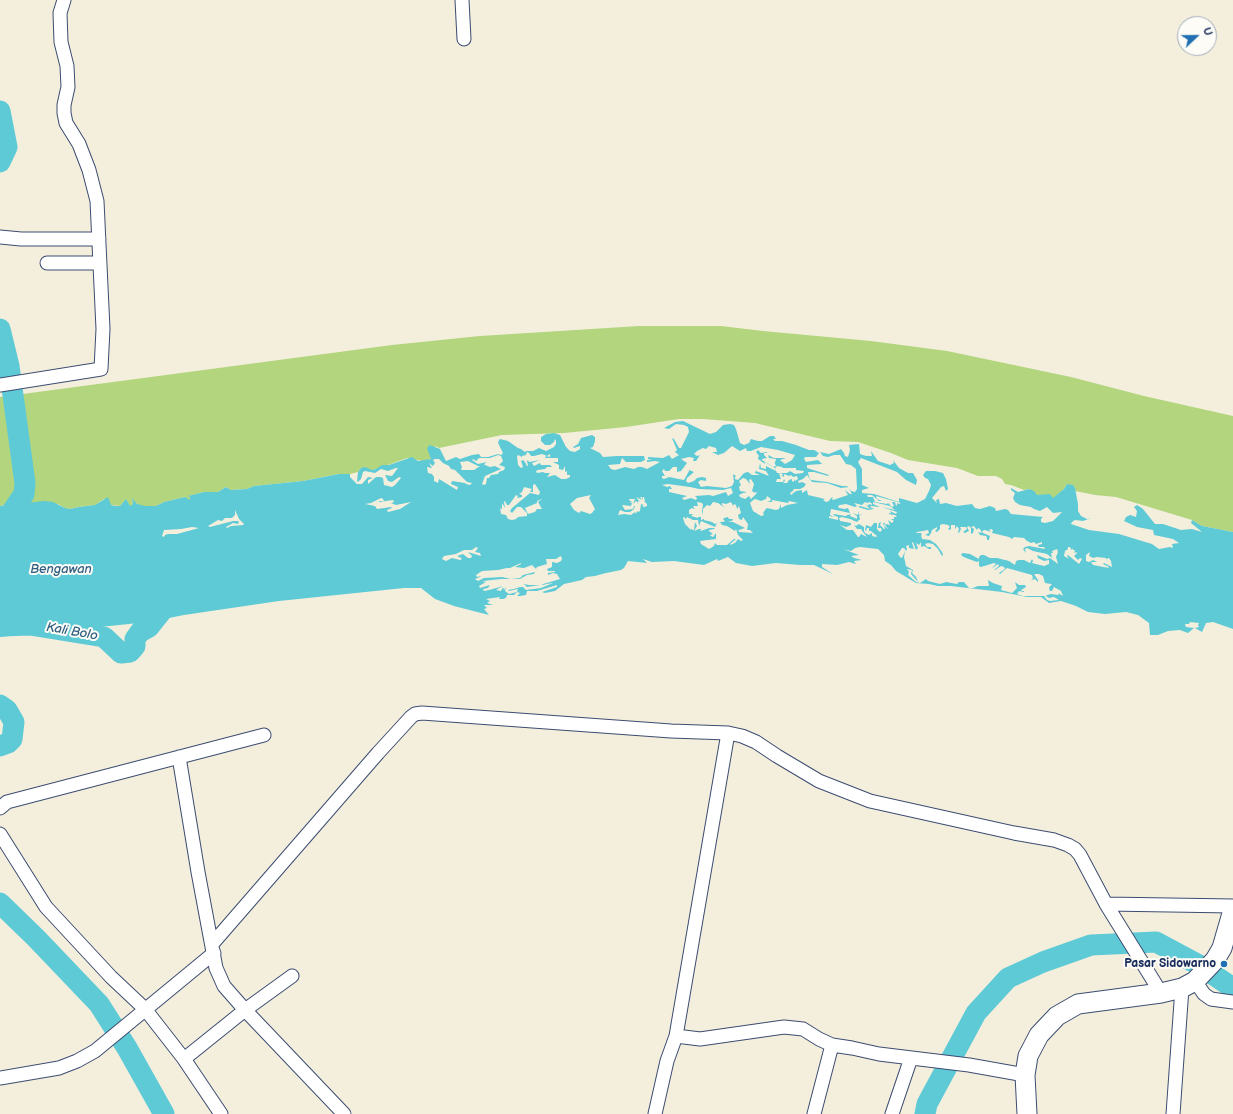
<!DOCTYPE html>
<style>
body{margin:0}
#map{position:relative;width:1233px;height:1114px;overflow:hidden;background:#f4efdd;font-family:"Balsamiq Sans",sans-serif}
canvas{display:block}
.north{position:absolute;left:1177px;top:16px;width:40px;height:40px;box-sizing:border-box;background:#fdfcf7;border:1px solid #a3aaba;border-radius:50%;rotate:68deg;font-size:11px;font-weight:700;line-height:16px;text-align:center;color:#1b2f5e}
.north::after{content:'';display:block;margin:auto;width:14px;height:18px;background:#1f6fb2;clip-path:polygon(50% 0,100% 100%,50% 72%,0 100%)}
</style>
<div id="map">
<canvas width="1233" height="1114"></canvas>
<div class="north">U</div>
</div>
<script>
const g = document.querySelector('canvas').getContext('2d');
g.lineJoin = 'round';
function paint(path, color) {
  g.fillStyle = color;
  g.fill(path, 'evenodd');
}
function shape(rows) {
  const path = new Path2D();
  for (const r of rows) {
    path.moveTo(r[0], r[1]);
    for (let i = 2; i < r.length; i += 2) path.lineTo(r[i], r[i + 1]);
  }
  return path;
}
function stroke(path, color, width, dash) {
  g.strokeStyle = color;
  g.lineWidth = width;
  g.lineCap = dash ? 'butt' : 'round';
  g.setLineDash(dash || []);
  g.stroke(path);
}
function write(font, color, halo, rows, align = 'center') {
  g.font = font + ' "Balsamiq Sans",sans-serif';
  g.lineWidth = 4;
  g.setLineDash([]);
  g.textBaseline = 'middle';
  g.strokeStyle = halo;
  g.fillStyle = color;
  for (const [text, x, y, turn = 0] of rows) {
    g.save();
    g.translate(x, y);
    g.rotate((+turn || 0) * Math.PI / 180);
    g.textAlign = isNaN(turn) ? turn : align;
    if (halo) g.strokeText(text, 0, 0);
    g.fillText(text, 0, 0);
    g.restore();
  }
}
const green = shape([
 [639,326,721,326,763,331,871,341,947,351,1071,377,1144,396,1233,416,1233,532,1202,526,1192,520,1116,497,1095,495,1075,491,1075,488,1067,484,1064,489,1053,499,1036,495,1029,489,1024,490,1011,485,1005,484,1002,479,996,476,978,476,957,468,908,460,891,453,858,442,830,441,755,423,703,419,679,419,626,427,564,433,502,435,439,448,435,446,431,459,423,461,407,458,377,469,372,470,361,468,358,472,350,474,339,474,303,481,254,486,247,489,231,490,226,487,218,492,204,492,189,496,190,497,190,501,185,497,164,502,156,506,145,507,137,504,132,499,133,504,130,507,126,499,120,506,111,505,104,499,95,505,79,507,70,509,65,508,58,504,6,505,0,506,0,397,392,345,480,336]
]);
const water = shape([
 [683,421,710,434,716,432,723,425,730,424,734,425,736,429,740,443,744,445,749,443,751,439,758,441,762,441,770,436,774,436,776,439,773,439,775,441,782,441,796,445,809,450,814,450,819,453,816,457,805,457,804,459,806,462,818,460,822,464,807,465,807,468,829,475,828,476,814,472,808,472,809,477,811,480,827,482,842,486,847,486,851,491,855,492,857,489,856,469,851,465,846,464,840,455,834,455,828,457,823,456,820,452,829,454,841,449,844,453,845,456,848,457,850,450,849,445,859,444,860,454,866,456,872,456,871,451,878,461,890,465,894,463,893,460,899,468,908,473,913,473,917,480,916,485,906,480,897,472,861,458,858,462,862,469,862,485,869,488,862,490,862,493,874,494,899,502,899,498,917,503,925,499,929,491,931,485,928,479,925,478,923,475,926,471,935,471,943,473,946,479,948,489,946,491,944,486,941,487,932,498,937,503,936,500,939,499,940,504,946,503,957,506,972,504,975,508,980,509,990,506,995,508,996,511,1005,509,1008,510,1011,514,1043,517,1041,519,1041,522,1045,523,1053,521,1062,512,1053,513,1047,507,1040,511,1034,509,1031,507,1020,505,1015,502,1013,498,1015,493,1011,490,1011,488,1018,492,1029,489,1034,491,1037,495,1050,494,1053,498,1064,489,1067,484,1073,485,1075,488,1078,504,1078,511,1081,516,1087,519,1091,518,1083,521,1075,520,1072,522,1071,524,1089,530,1119,534,1152,544,1159,549,1170,547,1173,548,1172,544,1179,543,1173,539,1154,535,1153,530,1137,527,1124,521,1126,517,1130,515,1136,517,1137,511,1134,507,1137,505,1143,509,1155,524,1163,524,1181,530,1192,529,1202,532,1191,523,1192,520,1202,526,1233,532,1233,629,1213,622,1206,623,1202,632,1195,628,1199,627,1198,625,1199,623,1190,622,1189,624,1185,624,1186,627,1194,628,1188,633,1180,630,1168,631,1158,635,1150,635,1149,623,1138,615,1126,612,1105,614,1088,612,1076,606,1061,601,1049,603,1041,597,1027,597,1002,592,951,586,938,586,929,584,916,583,896,571,891,565,885,561,884,555,878,549,860,547,855,548,851,551,843,549,859,555,851,556,854,558,862,560,854,561,856,564,849,562,837,565,822,564,822,567,833,574,814,565,800,565,776,563,752,566,736,563,728,557,718,561,717,559,704,565,674,561,652,562,643,559,647,563,628,561,624,568,621,570,606,573,595,576,586,577,582,580,564,584,555,591,545,593,542,592,557,587,557,585,537,591,527,591,526,595,520,596,517,596,520,593,517,592,514,595,507,595,506,598,503,599,499,599,500,597,486,599,490,601,487,603,493,605,484,605,487,608,484,609,489,615,454,606,435,599,421,588,404,588,279,601,184,615,149,622,0,637,0,506,44,501,53,502,65,508,70,509,79,507,95,505,108,497,111,505,115,506,120,506,126,499,130,506,133,504,132,498,137,504,145,506,156,506,164,502,185,497,190,500,190,497,188,496,204,492,218,492,226,487,231,490,247,489,254,486,303,481,339,474,350,474,350,477,357,484,362,484,368,477,373,478,368,480,368,484,376,477,380,477,383,478,384,485,392,487,395,485,401,478,399,477,392,482,388,481,385,475,392,476,398,468,396,468,388,471,381,469,375,473,365,471,363,472,361,479,358,482,357,481,358,472,361,468,365,467,372,470,376,469,382,465,389,465,412,457,418,461,431,459,427,448,430,445,440,449,446,461,456,457,460,459,472,455,479,454,481,457,488,457,498,454,501,455,503,453,499,445,498,442,500,439,508,441,518,448,521,449,525,452,526,451,533,451,539,448,546,451,554,447,556,444,556,441,555,439,554,442,550,445,545,445,541,441,541,437,546,434,554,433,560,435,566,447,570,451,575,452,580,449,580,446,574,448,573,447,578,444,581,438,592,435,595,437,595,441,593,447,590,448,600,453,603,457,617,456,644,456,645,460,641,462,626,462,622,458,620,464,608,465,611,469,615,470,625,467,634,469,638,467,642,467,647,469,660,462,655,461,647,462,647,460,652,460,648,459,648,457,663,458,669,455,672,459,679,455,675,452,677,450,672,438,674,439,679,448,681,448,689,432,688,427,684,425,676,424,669,429,664,428,675,422],
 [709,446,716,448,717,452,712,452,718,455,724,453,732,446,740,451,746,448,747,451,751,451,761,447,778,450,795,455,792,460,785,464,780,460,786,458,774,458,768,455,769,458,776,459,775,463,774,462,776,466,773,467,762,460,762,459,767,458,764,455,764,453,767,453,767,452,761,453,758,450,756,452,759,456,758,458,758,459,765,464,764,461,769,464,776,469,776,471,766,466,766,469,761,468,760,463,759,469,766,471,769,476,756,471,755,472,755,473,760,475,752,475,748,472,744,473,738,480,735,479,735,477,736,476,733,474,734,482,732,486,726,488,707,486,701,487,698,482,701,480,706,481,706,478,702,477,697,478,694,481,688,483,686,481,687,478,694,472,689,470,689,471,684,480,669,477,664,479,662,478,662,476,665,476,662,471,664,469,665,471,669,471,673,467,677,467,677,472,681,471,687,463,681,459,689,457,694,458,693,461,696,461,700,455,697,456,694,454,697,451,703,448,706,449],
 [527,452,529,453,531,456,534,456,542,454,547,456,550,454,550,457,546,456,545,458,558,458,558,462,553,462,559,465,559,469,563,470,565,466,565,472,567,471,567,475,570,475,570,477,566,479,561,479,555,475,547,477,550,473,545,473,543,472,537,473,536,471,538,470,545,469,547,467,552,467,550,465,541,465,540,463,542,462,534,466,532,463,540,460,529,462,528,460,527,461,528,466,527,466,525,462,523,460,521,461,520,458,523,467,521,468,518,465,517,456,518,455,522,457,522,456,526,455],
 [498,455,501,456,503,461,499,465,505,467,504,470,499,472,498,474,491,475,489,478,487,478,486,484,484,485,482,484,485,476,501,469,495,466,490,467,485,465,484,464,487,462,478,464,472,460,473,459,476,461,479,458,490,458],
 [435,459,439,459,443,463,449,466,451,469,455,470,467,482,472,483,470,485,466,484,465,483,452,481,451,484,458,487,457,490,439,479,438,483,434,481,434,477,432,474,428,473,427,467,432,468,429,463,433,466,435,463,433,460],
 [468,461,478,466,480,466,474,470,462,470,461,469,462,467,460,462],
 [777,466,782,467,783,468,796,468,796,470,804,471,803,473,795,474,790,471,787,473,777,473,775,468],
 [779,473,783,474,782,476,781,475,784,477,784,474,789,476,791,475,793,477,797,476,798,479,795,481,794,479,794,482,792,481,792,479,789,480,787,483,783,483,785,481,784,479,783,482,776,482,777,479,781,479],
 [807,475,812,482,827,483,841,488,848,487,852,494,850,494,845,490,848,495,833,500,832,499,833,497,831,498,829,501,826,502,823,500,825,499,808,495,807,490,802,493,802,490,796,491,791,495,790,493,794,490,793,489,800,489,804,487,806,484,802,482,799,483,798,481,803,479],
 [743,478,746,479,750,484,749,480,751,479,754,484,752,491,755,493,756,492,757,493,751,499,749,496,745,499,740,497,739,495,743,493,745,493,746,492,740,491,739,487,741,485,739,481],
 [535,484,540,492,539,495,530,493,512,508,510,511,512,513,517,507,521,507,527,513,527,516,518,517,516,519,512,520,508,519,506,515,501,514,500,507,501,509,502,509,502,503,505,508,504,502,505,501,507,505,509,505,516,495,518,496,517,498,522,497,522,495,519,494,522,492,524,487,532,489,530,492,533,492,533,485],
 [668,484,690,487,699,489,723,490,731,488,733,493,728,496,726,492,713,496,709,495,695,496,697,498,696,500,691,498,684,500,682,498,687,496,669,492,669,489,672,489,670,486,667,487,662,485],
 [591,495,589,498,595,509,592,513,590,514,581,511,579,513,574,510,570,504,577,498],
 [867,495,872,495,879,501,882,501,877,499,876,496,901,503,899,504,897,503,897,505,896,506,895,502,892,502,894,506,892,507,888,503,887,504,875,502,873,497,868,497],
 [767,496,771,499,770,501,767,502,772,502,772,500,788,503,789,501,798,503,787,505,781,508,781,504,779,509,776,510,767,508,765,510,763,513,764,515,761,516,753,511,750,503,752,501,755,499,761,501,766,499],
 [636,497,642,500,640,497,642,497,643,500,643,497,644,497,645,501,644,501,647,504,647,506,644,507,642,506,644,505,641,504,640,511,638,512,637,511,636,514,635,512,631,515,624,514,618,515,620,510,625,512,630,512,634,509,635,506,634,506,633,509,625,510,622,505,631,506,632,503,629,502,632,502,629,500,629,499,635,499,633,504,636,501,637,502,637,504,638,501,640,502],
 [381,498,383,499,384,501,379,501,379,502,393,500,394,502,391,503,396,505,411,502,400,509,388,512,387,510,392,508,391,507,377,509,375,506,365,504,371,503],
 [542,499,538,502,542,509,537,509,535,512,528,514,525,508,537,503,537,501],
 [697,502,702,503,703,505,702,511,703,515,703,509,707,505,710,506,713,502,718,503,725,508,722,505,722,503,726,504,731,502,733,506,734,504,736,505,737,509,739,506,741,513,738,515,739,519,742,520,743,517,748,524,747,530,750,530,753,533,740,532,738,531,739,530,745,528,733,522,727,522,732,521,733,519,729,519,728,517,724,518,723,519,725,521,723,522,719,522,715,524,712,522,704,520,704,519,701,520,701,517,698,517,698,518,691,516,693,514,689,514,689,510,692,508,695,509,693,506,698,506],
 [865,502,867,503,870,502,872,504,872,505,869,504,868,506,865,504,870,509,860,506,858,507,868,510,874,509,870,507,871,506,879,507,880,507,873,504,873,502,890,506,895,510,882,507,897,512,896,514,890,511,891,513,888,514,895,515,897,517,894,517,894,519,891,519,894,521,892,523,888,520,890,525,886,524,885,525,888,529,884,526,885,523,883,523,885,529,884,529,880,525,881,522,879,523,878,528,881,528,882,530,880,532,877,529,877,523,874,523,871,527,866,525,865,530,866,531,867,528,869,528,869,531,871,531,877,536,876,537,872,536,872,533,869,535,865,533,864,531,864,527,859,524,856,526,854,525,857,529,861,529,863,532,867,537,861,534,859,537,858,537,853,530,847,530,840,525,846,527,851,525,851,523,840,521,839,518,842,517,850,519,857,522,860,519,859,516,862,514,859,515,859,511,858,515,853,513,857,516,857,519,850,516,851,514,845,516,834,514,833,515,838,517,838,520,829,518,829,516,834,517,830,515,831,509,850,513,848,508,845,509,839,508,838,506,840,505,846,504,855,507,857,506,854,503,862,505],
 [235,510,239,519,244,524,243,525,231,526,227,528,226,527,233,523,238,524,239,522,238,521,233,521,210,527,208,526,218,520,222,521,225,518,232,518,235,515],
 [687,517,693,520,698,520,699,526,701,521,715,527,717,523,720,522,722,525,727,526,735,531,736,529,738,535,743,540,741,541,738,539,735,543,730,545,730,544,736,539,734,539,727,545,717,545,715,543,714,546,709,549,701,544,700,541,716,539,716,533,713,537,711,536,710,535,713,534,709,531,709,530,714,529,715,528,709,528,701,531,700,530,702,529,699,529,694,531,697,526,695,522,694,530,690,529,685,524,683,518,684,517,686,519],
 [943,524,948,525,950,527,948,529,950,530,951,529,951,525,955,525,955,529,957,526,959,529,958,532,959,533,961,529,960,527,966,527,967,529,963,532,965,533,969,531,967,527,969,526,971,528,971,534,973,533,974,529,971,527,974,526,977,530,978,528,980,529,982,533,978,532,980,535,986,536,987,538,987,540,989,540,990,536,983,533,982,531,985,530,991,532,989,530,991,529,993,530,992,533,1009,537,1012,539,1014,537,1024,538,1027,541,1031,543,1034,542,1036,544,1042,542,1042,544,1038,545,1039,547,1044,547,1045,549,1029,546,1025,547,1023,549,1026,553,1025,549,1027,548,1033,551,1047,554,1052,558,1051,553,1053,553,1052,551,1057,549,1058,552,1056,557,1058,564,1050,558,1047,559,1037,555,1038,558,1044,561,1049,560,1049,564,1044,566,1032,563,1033,561,1032,559,1030,563,1024,560,1019,560,1016,561,1015,565,1009,561,997,558,990,558,984,555,981,555,979,557,979,559,970,554,963,553,961,554,962,556,966,558,977,562,979,561,979,566,981,567,994,563,996,564,991,569,998,564,999,566,994,570,995,570,1001,566,1004,567,1005,569,999,573,1000,574,1007,568,1032,575,1033,578,1031,580,1035,579,1038,582,1038,580,1034,574,1039,574,1043,576,1045,583,1051,584,1052,585,1050,586,1049,588,1050,591,1052,591,1054,587,1061,591,1063,596,1058,593,1059,595,1051,594,1047,595,1046,596,1049,598,1054,597,1059,600,1050,601,1047,600,1044,596,1023,596,1017,594,1019,591,1024,592,1024,591,1022,591,1021,590,1026,587,1025,585,1019,585,1015,582,1017,588,1012,593,1001,590,1002,586,993,583,988,580,989,586,978,586,973,588,969,588,964,582,959,582,957,584,946,582,940,584,928,581,926,579,920,583,916,582,908,575,909,572,907,569,912,570,911,574,918,582,916,577,912,573,913,570,906,566,904,557,905,551,902,558,900,557,898,554,902,548,904,548,906,551,907,549,906,546,909,545,909,548,914,549,912,543,913,542,916,550,918,548,916,543,919,545,921,542,921,547,924,546,929,549,931,549,931,547,927,547,925,544,928,543,933,544,938,549,942,556,943,555,942,552,936,544,930,540,922,539,921,535,922,535,921,533,916,533,917,532,928,530,929,533,925,535,929,536,931,533,932,530,937,527,937,529,935,531,937,532,940,529,940,525],
 [192,527,199,528,177,534,168,534,165,535,164,537,162,536,164,530,181,529],
 [476,547,478,548,475,552,480,553,481,556,468,552,472,556,471,558,468,558,463,554,457,556,461,558,462,559,460,560,452,558,446,561,442,559,444,556,456,554,464,550,472,550],
 [1068,547,1070,547,1071,549,1072,550,1073,548,1073,550,1075,550,1074,553,1076,552,1077,553,1074,556,1078,560,1080,558,1082,559,1079,564,1068,555,1067,556,1069,559,1064,556,1065,551,1068,549],
 [1090,552,1089,556,1093,558,1097,557,1106,558,1107,561,1108,562,1106,559,1109,558,1111,561,1112,567,1104,563,1103,564,1109,567,1108,567,1109,568,1093,565,1091,562,1097,562,1093,560,1089,562,1086,561,1086,555],
 [561,556,562,559,561,561,557,563,552,562,552,567,547,569,548,571,555,571,555,572,548,573,548,575,553,573,557,574,560,579,540,585,529,585,524,584,527,587,553,583,541,588,526,590,523,587,520,587,514,589,508,590,509,591,518,589,517,592,509,594,505,591,506,587,504,590,503,587,501,591,496,590,501,587,502,585,500,587,489,590,484,591,483,589,488,588,490,585,480,588,479,586,486,582,482,581,483,581,501,579,520,579,527,575,534,574,535,572,523,575,520,578,511,579,502,577,484,578,478,581,475,579,480,577,481,576,477,577,476,575,482,571,498,570,507,568,510,568,521,563,521,564,515,567,524,568,532,565,536,569,537,567,547,564,546,559,556,559,559,557]
]);
const river = shape([
 [0,111,7,147,0,162],
 [0,329,9,366,25,483,24,494,0,529],
 [0,626,30,625,104,637,121,653,130,652,135,646,135,639,140,632,149,627,161,612,162,603,159,595],
 [0,705,7,710,14,722,12,739,8,743,0,746],
 [0,903,36,938,99,1004,127,1048,164,1114],
 [925,1114,927,1104,976,1013,1008,978,1043,962,1091,945,1156,942,1199,965,1233,988]
]);
const street = shape([
 [462,0,464,39],
 [0,237,21,239,99,239],
 [47,263,100,263],
 [0,385,101,369,103,329,97,201,89,170,79,144,66,123,64,113,64,105,68,87,67,66,61,42,60,13,64,0],
 [179,757,198,872,216,968,224,986,245,1010,344,1114],
 [0,808,7,802,264,735],
 [0,834,46,907,111,977,145,1009,184,1059,221,1114],
 [1106,904,1233,906],
 [213,943,378,753,411,717,415,714,422,713,671,731,728,733,742,736,756,742,777,756,819,781,870,801,1014,833,1054,840,1068,845,1075,849,1080,855,1106,904,1161,993],
 [1195,981,1204,994,1211,999,1233,1002],
 [676,1036,728,733],
 [184,1059,245,1010,292,976],
 [0,1078,59,1068,77,1061,95,1051,214,953],
 [655,1114,667,1061,676,1036,700,1039,784,1027,803,1029,819,1039,832,1045,852,1048,879,1054,969,1065,1025,1075],
 [814,1114,832,1045],
 [892,1114,911,1058],
 [1173,1114,1182,988]
]);
const secondary = shape([
 [1027,1114,1025,1075,1028,1056,1039,1035,1057,1016,1078,1004,1161,993,1182,988,1195,981,1215,960,1222,948,1233,910]
]);
const markers = [
 [1224,964,4,"#1f6fb2"]
];
const poiNames = [
 ["Pasar Sidowarno",1216,964]
];
const waterNames = [
 ["Bengawan",61,570],
 ["Kali Bolo",72,632,10]
];
paint(green, '#b2d57e');
paint(water, '#5ecad6');
stroke(river, '#5ecad6', 21);
stroke(street, '#3c4c71', 15);
stroke(secondary, '#3c4c71', 21);
stroke(street, '#fff', 13);
stroke(secondary, '#fff', 19);
for (const [x, y, r, color] of markers) {
  const dot = new Path2D();
  dot.arc(x, y, r, 0, 2 * Math.PI);
  g.fillStyle = color;
  g.fill(dot);
  stroke(dot, '#fdfcf7', 1.5);
}
write('bold 12px', '#1b2f5e', '#fdfcf7', poiNames, 'right');
write('italic 13px', '#2f5e82', '#fdfcf7', waterNames);
</script>
